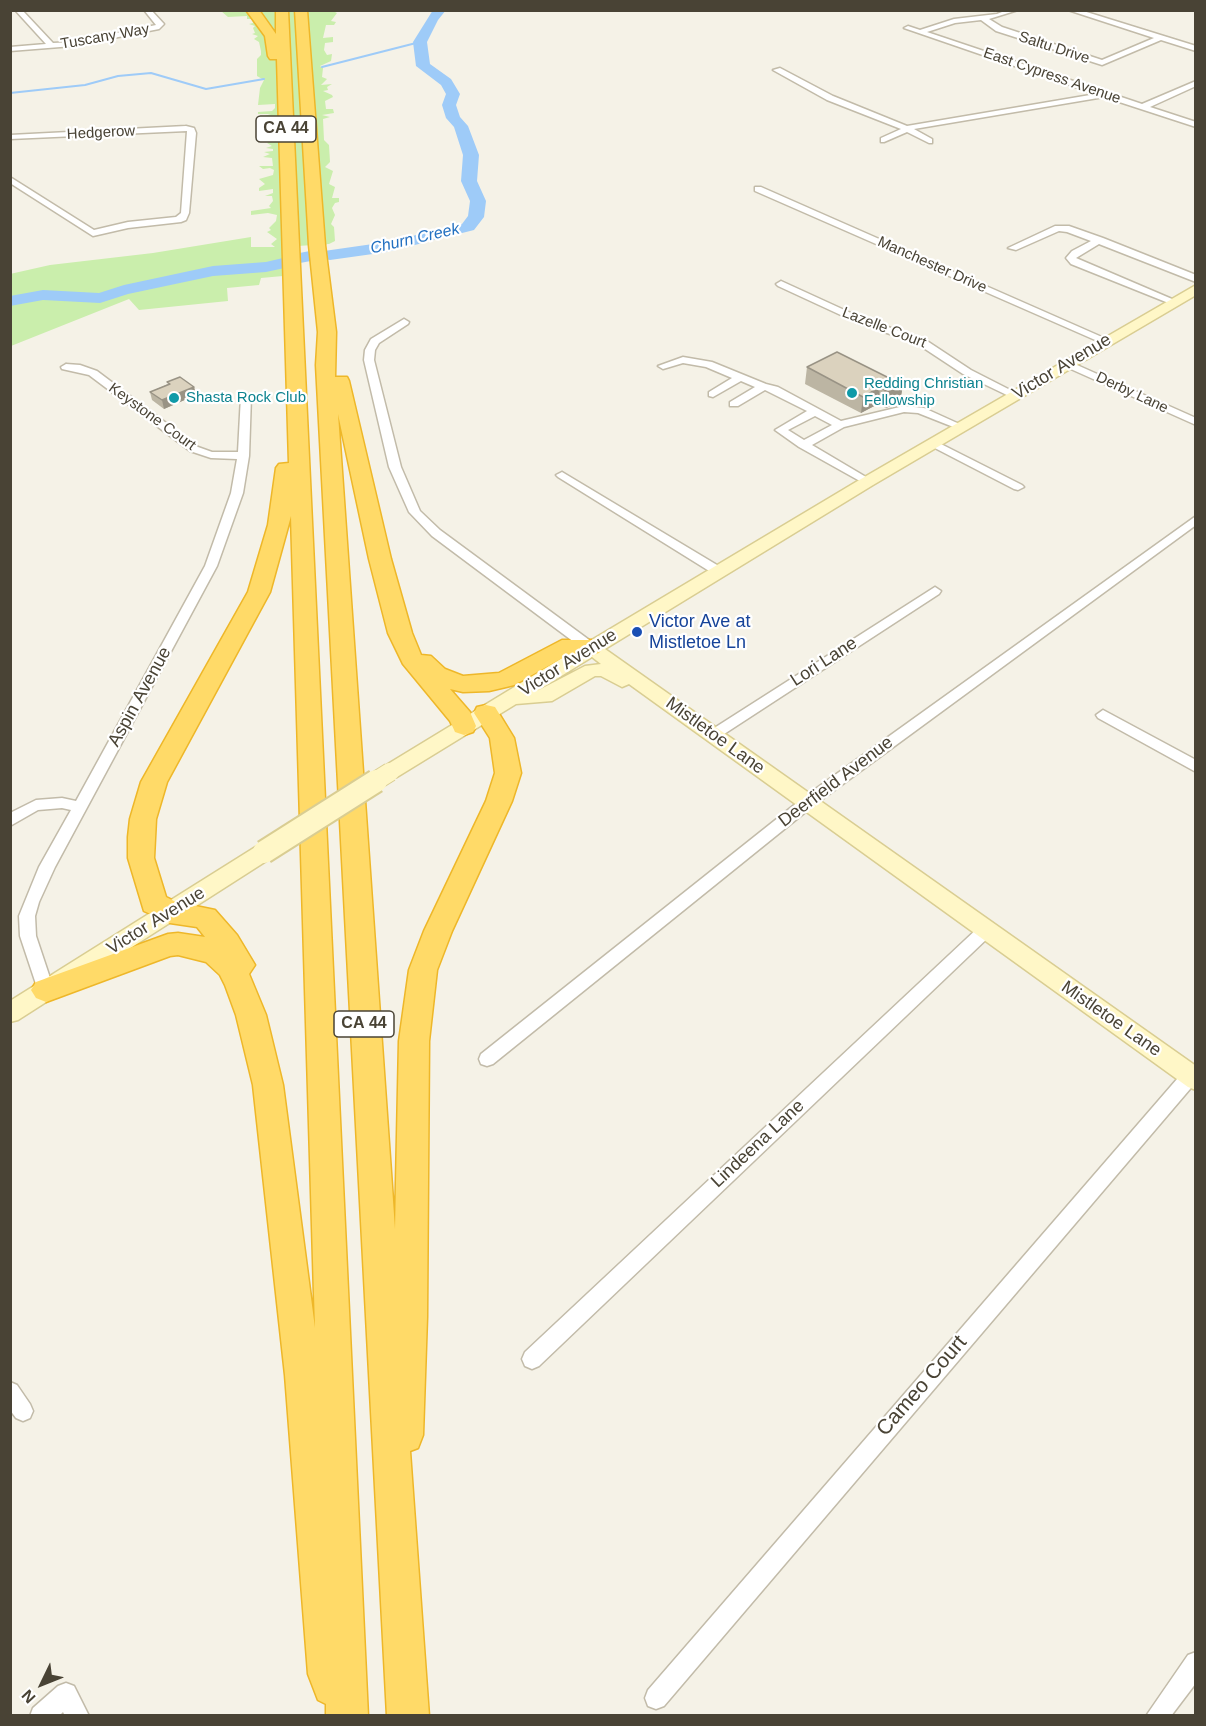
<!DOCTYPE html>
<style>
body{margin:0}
#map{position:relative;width:1206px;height:1726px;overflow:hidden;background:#f5f2e7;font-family:Arial,sans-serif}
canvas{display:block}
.frame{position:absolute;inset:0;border:12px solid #494335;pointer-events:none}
.north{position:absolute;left:12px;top:1654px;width:60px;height:60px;-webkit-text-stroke:4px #fff;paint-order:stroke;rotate:227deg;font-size:16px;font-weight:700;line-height:24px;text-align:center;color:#494335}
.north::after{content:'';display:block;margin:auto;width:21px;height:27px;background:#494335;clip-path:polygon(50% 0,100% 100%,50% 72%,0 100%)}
</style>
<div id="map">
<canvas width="1206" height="1726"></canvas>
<div class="frame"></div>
<div class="north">N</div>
</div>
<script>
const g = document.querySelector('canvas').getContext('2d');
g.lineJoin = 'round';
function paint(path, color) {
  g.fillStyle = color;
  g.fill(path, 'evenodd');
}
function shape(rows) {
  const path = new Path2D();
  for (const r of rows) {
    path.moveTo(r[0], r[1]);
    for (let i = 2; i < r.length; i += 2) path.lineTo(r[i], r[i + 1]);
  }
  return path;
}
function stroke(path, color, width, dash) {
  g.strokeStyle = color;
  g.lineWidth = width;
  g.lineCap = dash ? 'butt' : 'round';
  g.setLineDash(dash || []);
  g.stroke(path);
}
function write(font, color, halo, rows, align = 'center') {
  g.font = font + ' Arial,sans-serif';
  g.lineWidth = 4.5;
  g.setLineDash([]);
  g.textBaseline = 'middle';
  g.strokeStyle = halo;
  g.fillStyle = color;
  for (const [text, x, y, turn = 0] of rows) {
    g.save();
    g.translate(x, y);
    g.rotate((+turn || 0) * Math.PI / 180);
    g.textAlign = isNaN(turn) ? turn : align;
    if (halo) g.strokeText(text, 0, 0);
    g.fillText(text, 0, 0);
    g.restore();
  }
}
const green = shape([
 [331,10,337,13,331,21,336,22,334,25,326,25,323,38,333,37,333,42,325,43,324,50,327,55,332,54,331,61,320,66,323,68,322,77,327,79,321,85,332,84,327,87,328,90,323,91,332,95,333,97,325,101,326,109,333,109,334,113,322,115,330,117,323,119,324,140,329,145,330,162,325,167,333,171,329,184,335,187,332,198,339,198,339,202,335,203,332,208,335,215,331,224,334,227,335,241,329,244,282,247,283,276,261,278,259,285,227,288,228,301,139,310,129,299,11,346,10,274,50,265,153,253,251,237,251,247,275,247,271,244,277,239,267,232,271,230,269,228,276,221,277,215,268,213,251,215,251,211,271,208,269,206,273,201,272,196,265,196,273,193,273,189,259,191,259,188,265,184,259,179,273,175,274,170,270,168,263,169,259,166,273,166,272,158,263,157,270,154,264,152,273,151,273,149,266,148,272,146,267,143,274,139,271,135,259,138,258,134,268,132,258,130,275,126,270,125,272,120,258,120,258,118,271,114,258,114,258,112,272,111,275,108,275,104,258,105,260,88,264,80,257,76,257,59,261,55,261,51,259,42,254,39,258,36,252,34,255,33,253,28,255,26,249,24,253,23,252,19,247,19,247,16,228,17,221,11]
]);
const stream = shape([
 [322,67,420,42],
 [10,93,85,85,118,76,151,73,206,89,264,79]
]);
const river = shape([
 [433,10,446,10,438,20,427,42,430,64,451,79,460,94,456,105,460,117,468,126,479,155,477,181,486,201,484,217,474,230,387,252,330,260,324,259,322,255,324,251,387,242,462,224,468,216,470,201,461,181,463,155,454,127,446,118,442,105,446,94,441,85,416,66,413,42,433,10],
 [310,251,316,252,318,256,316,260,300,263,292,258,294,254,310,251],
 [283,258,289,259,291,263,289,267,266,272,213,276,128,294,100,303,43,300,10,306,10,296,43,290,99,293,124,285,213,266,266,262,283,258]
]);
const street = shape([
 [15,10,22,10,53,43,73,42,156,25,144,10,151,10,164,24,159,29,73,46,10,51,10,47,46,44,15,10],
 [1007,10,1018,10,989,19,1002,27,1102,60,1154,38,1068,10,1080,10,1196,46,1196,51,1161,40,1102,65,996,31,981,20,955,23,927,32,1142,104,1196,81,1196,86,1150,107,1196,122,1196,127,1104,97,914,129,932,139,932,143,929,143,907,132,884,142,881,142,881,138,901,129,827,100,773,70,780,68,833,96,907,126,1096,94,904,28,908,26,920,30,954,19,997,14,1007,10],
 [186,126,194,128,196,133,189,213,186,220,181,222,128,228,93,236,10,183,10,177,94,230,128,222,176,217,181,213,187,131,10,139,10,135,186,126],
 [755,187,761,187,1111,341,1102,343,755,191,755,187],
 [1055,226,1069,226,1103,238,1196,275,1196,282,1099,244,1076,258,1179,302,1171,304,1071,264,1066,258,1072,251,1091,241,1067,232,1059,231,1016,250,1008,248,1055,226],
 [781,281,864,319,924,339,971,370,1020,395,1019,397,1011,397,963,374,916,343,858,323,778,286,776,284,781,281],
 [404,319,409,322,408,324,379,343,375,350,374,360,401,467,420,511,440,530,596,645,597,648,596,651,586,651,432,536,409,512,389,467,364,360,365,350,371,339,404,319],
 [683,357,712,362,766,384,778,387,841,421,904,406,924,408,966,427,961,430,918,413,904,412,844,427,812,445,871,480,873,482,867,485,799,447,775,430,807,411,765,390,738,406,730,406,730,402,755,387,741,381,713,397,709,396,709,392,732,378,706,367,683,363,663,369,658,366,683,357],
 [815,416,832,425,804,440,788,430,815,416],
 [1068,361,1196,418,1196,425,1064,366,1063,364,1068,361],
 [66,364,80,365,97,371,198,447,212,452,238,452,241,396,246,393,251,396,249,456,243,493,217,566,55,867,39,902,35,916,36,936,54,990,52,995,46,997,40,995,38,990,20,936,19,916,39,867,71,810,62,808,38,810,10,826,10,813,36,800,62,798,76,801,205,566,231,493,237,459,211,458,190,451,89,375,62,369,61,367,66,364],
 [933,440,1022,485,1024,487,1018,490,1014,489,929,445,929,441,933,440],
 [562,472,722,568,724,571,718,575,714,574,558,477,556,475,562,472],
 [1196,516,1196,525,813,806,493,1064,487,1066,481,1064,479,1059,481,1054,803,798,1196,516],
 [935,587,941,591,939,594,718,738,708,738,706,735,708,732,935,587],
 [1103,710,1196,760,1196,772,1098,718,1096,715,1103,710],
 [986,924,992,926,994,930,992,934,539,1366,532,1369,525,1366,522,1359,525,1352,980,926,986,924],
 [1190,1069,1196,1071,1196,1082,664,1706,656,1709,648,1706,645,1698,648,1690,1184,1071,1190,1069],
 [10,1382,17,1385,30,1404,33,1411,30,1418,23,1421,16,1418,10,1410,10,1382],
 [1196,1652,1196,1683,1171,1716,1146,1716,1188,1655,1196,1652],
 [66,1683,74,1686,89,1716,65,1716,63,1712,59,1716,30,1716,33,1708,58,1686,66,1683]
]);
const secondary = shape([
 [1196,285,1196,295,873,485,605,649,1196,1066,1196,1090,1188,1087,629,684,622,687,601,676,595,676,552,701,516,704,397,777,390,779,383,777,380,772,383,767,585,644,861,479,1196,285],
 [592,657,601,664,585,666,537,691,592,657],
 [264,844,271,846,274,852,271,858,18,1020,10,1022,10,1001,257,846,264,844]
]);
const highway = shape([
 [246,10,259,10,276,34,276,10,288,10,368,1716,326,1716,326,1704,318,1700,308,1674,285,1375,253,1085,236,1015,225,985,220,975,206,962,178,955,170,956,46,1002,36,998,31,990,36,982,168,934,178,933,205,937,197,927,170,923,144,911,128,858,128,837,130,819,141,782,248,592,268,525,276,468,279,464,289,463,277,59,270,59,268,56,265,36,246,10],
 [291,516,315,1328,283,1085,266,1015,249,974,255,965,237,935,215,910,176,902,166,897,154,858,156,819,167,782,270,592,291,516],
 [295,10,307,10,325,245,336,332,335,377,347,377,349,381,391,559,412,633,421,655,431,656,445,669,463,676,499,673,562,640,591,640,599,643,603,648,599,653,591,656,566,656,514,685,506,687,489,691,463,692,450,689,470,712,476,726,473,732,464,735,455,732,450,721,403,664,388,633,369,559,338,414,395,1229,399,1041,409,970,424,931,486,801,495,773,490,738,474,713,477,707,486,705,495,707,514,738,521,773,512,801,452,931,437,970,429,1041,427,1317,423,1435,418,1448,410,1451,429,1716,387,1716,316,365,318,332,309,245,295,10]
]);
const secondaryBridgeFar1 = shape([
 [374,782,390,772]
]);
const secondaryBridge = shape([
 [264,852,376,781]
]);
const wall = shape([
 [807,367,903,385,900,402,886,408,878,404,861,413,805,384],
 [167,382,194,387,196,395,164,409,152,400,150,392,168,384]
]);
const shadedWall = shape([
 [903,385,900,402,886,408,888,392],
 [194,387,196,395,164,409,162,400],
 [880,387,878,404,861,413,863,397]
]);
const building = shape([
 [837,352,903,385,888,392,880,387,863,397,807,367,837,352],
 [180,377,194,387,162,400,150,392,170,384,167,382,180,377]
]);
const markers = [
 [852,393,6,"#0f9aa8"],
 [174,398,6,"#0f9aa8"],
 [637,632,6,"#1a4fb4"]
];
const farStreetnames = [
 ["Tuscany Way",105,37,-10],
 ["Saltu Drive",1054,48,18],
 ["East Cypress Avenue",1052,76,19],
 ["Hedgerow",101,133,-3],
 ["Manchester Drive",932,265,24],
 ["Lazelle Court",884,328,21],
 ["Derby Lane",1132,393,25],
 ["Keystone Court",152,417,36]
];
const farCulturenames = [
 ["Redding Christian",864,384],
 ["Fellowship",864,401],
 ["Shasta Rock Club",186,398]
];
const shields = [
 [286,129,60],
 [364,1024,60]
];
const shieldNames = [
 ["CA 44",286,129],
 ["CA 44",364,1024]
];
const farWaternames = [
 ["Churn Creek",415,239,-13]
];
const streetNames = [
 ["Victor Avenue",1062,367,-31],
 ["Lori Lane",824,662,-33],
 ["Victor Avenue",568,663,-32],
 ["Aspin Avenue",140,697,-61],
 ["Mistletoe Lane",715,736,36],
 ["Deerfield Avenue",836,782,-37],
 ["Victor Avenue",156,921,-32],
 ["Mistletoe Lane",1111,1019,35],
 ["Lindeena Lane",758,1144,-43]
];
const transitNames = [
 ["Victor Ave at",649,622],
 ["Mistletoe Ln",649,643]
];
const nearStreetnames = [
 ["Cameo Court",922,1386,-49]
];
paint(green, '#caeeac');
stroke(stream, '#9ecbf8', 2);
paint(river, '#9ecbf8');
stroke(street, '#c2bba9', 3);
stroke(secondary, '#d9cd92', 3);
stroke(highway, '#eeb729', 3);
paint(street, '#fff');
paint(secondary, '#fff7c7');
paint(highway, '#ffda68');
stroke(secondaryBridgeFar1, '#d9cd92', 20, []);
stroke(secondaryBridge, '#d9cd92', 26, []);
stroke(secondaryBridgeFar1, '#fff7c7', 18);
stroke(secondaryBridge, '#fff7c7', 22);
paint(wall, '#bcb5a3');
paint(shadedWall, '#999385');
paint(building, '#dbd2be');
stroke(building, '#999385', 1.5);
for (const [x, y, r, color] of markers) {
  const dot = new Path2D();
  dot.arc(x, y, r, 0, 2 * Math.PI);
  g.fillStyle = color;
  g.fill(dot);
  stroke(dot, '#fff', 2);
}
write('15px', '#494335', '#fff', farStreetnames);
write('15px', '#0d838f', '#fff', farCulturenames, 'left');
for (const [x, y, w] of shields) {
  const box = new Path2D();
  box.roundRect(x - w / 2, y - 13, w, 26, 4.5);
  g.fillStyle = '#fff';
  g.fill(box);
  stroke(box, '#494335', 1.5);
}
write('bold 16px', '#494335', null, shieldNames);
write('italic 16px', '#2270c1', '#fff', farWaternames);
write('18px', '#494335', '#fff', streetNames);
write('18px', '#164399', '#fff', transitNames, 'left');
write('21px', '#494335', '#fff', nearStreetnames);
</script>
